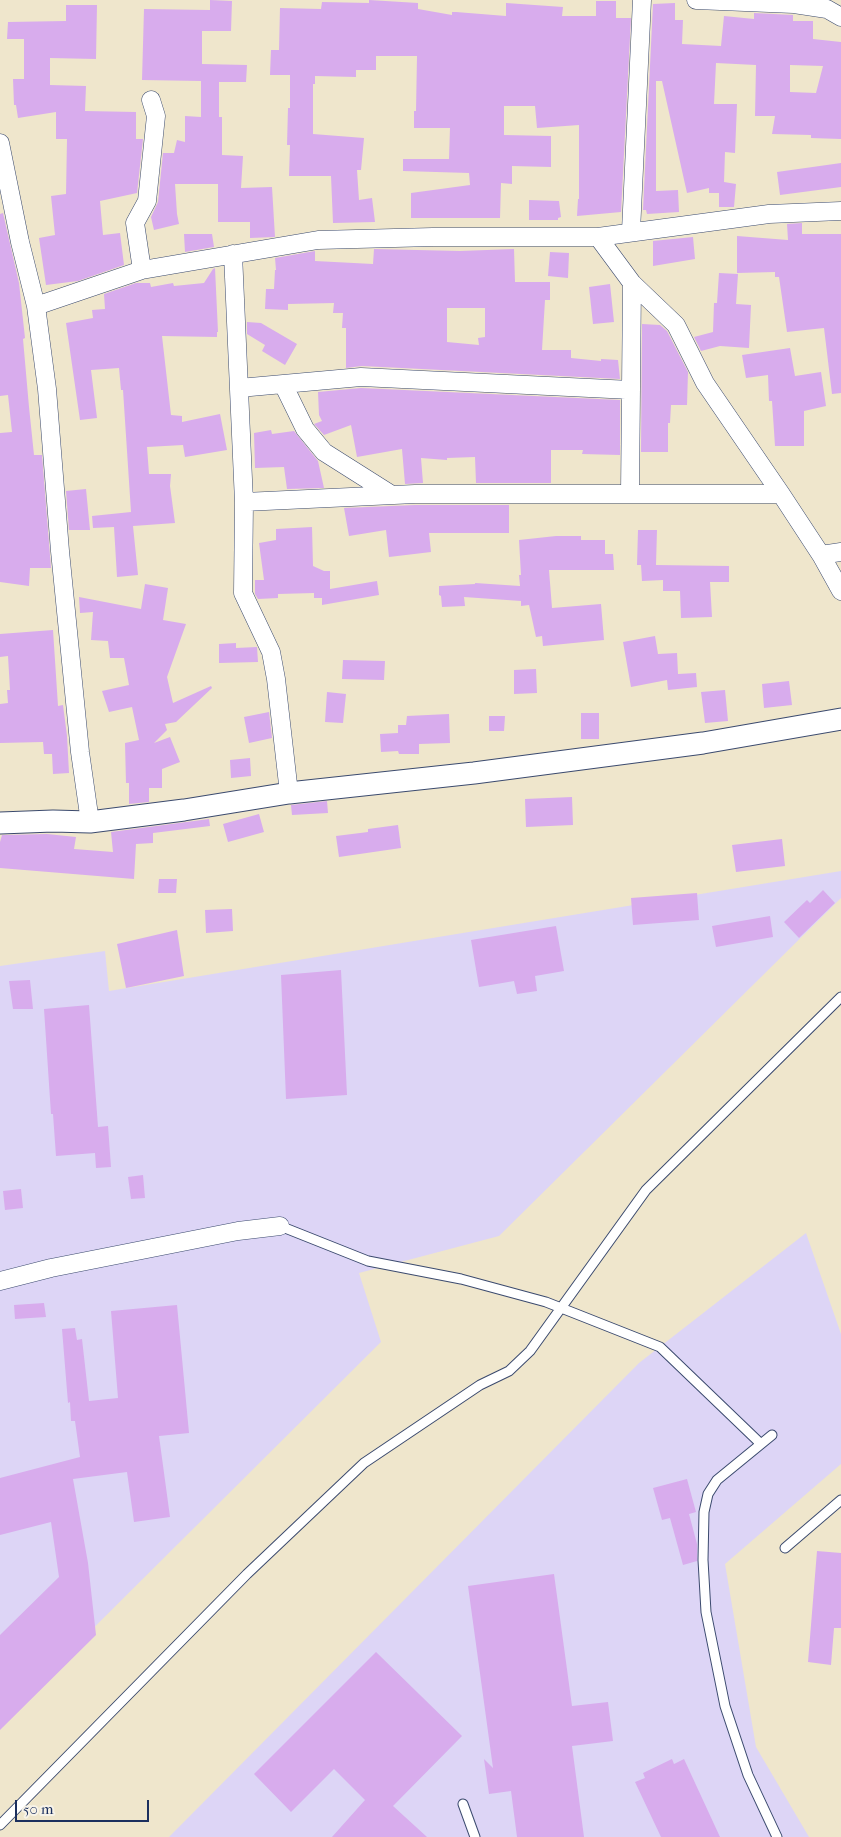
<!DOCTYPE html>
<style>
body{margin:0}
#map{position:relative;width:841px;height:1837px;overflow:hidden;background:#efe6cc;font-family:"IM FELL French Canon",serif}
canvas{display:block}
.scale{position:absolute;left:15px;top:1800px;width:134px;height:22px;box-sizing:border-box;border:2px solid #1b2f5e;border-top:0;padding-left:6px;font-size:15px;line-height:18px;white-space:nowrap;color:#1b2f5e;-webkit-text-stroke:4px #f7f3e8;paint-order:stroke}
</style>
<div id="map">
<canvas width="841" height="1837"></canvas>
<div class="scale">50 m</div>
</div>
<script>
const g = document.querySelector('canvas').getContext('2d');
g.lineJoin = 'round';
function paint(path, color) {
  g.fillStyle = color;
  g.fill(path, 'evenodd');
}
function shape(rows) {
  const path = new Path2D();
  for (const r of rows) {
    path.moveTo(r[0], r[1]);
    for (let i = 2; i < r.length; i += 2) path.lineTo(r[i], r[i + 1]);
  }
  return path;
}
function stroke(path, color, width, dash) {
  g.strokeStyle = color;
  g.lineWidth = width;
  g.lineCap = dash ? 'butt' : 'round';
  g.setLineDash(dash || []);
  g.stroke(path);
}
const built = shape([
 [841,871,841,898,499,1236,359,1273,381,1342,0,1721,0,966,105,951,109,991],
 [806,1233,841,1334,841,1464,725,1564,756,1747,809,1837,169,1837,639,1363]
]);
const building = shape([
 [210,0,232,1,231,31,202,31,202,64,247,65,246,82,219,82,219,117,222,117,222,155,243,156,241,188,272,187,275,237,250,238,250,222,218,222,218,184,175,184,177,214,179,224,154,230,151,217,158,202,163,153,174,153,177,140,185,142,185,116,201,117,201,81,142,80,144,9,210,10],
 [369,0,418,3,418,9,452,15,452,12,456,12,506,16,506,3,563,7,562,16,596,16,596,1,616,1,616,18,631,18,621,212,577,216,578,199,579,199,579,125,537,128,535,106,504,106,504,135,551,136,551,167,512,166,512,184,501,183,500,218,411,218,411,193,470,185,469,173,403,171,403,159,449,159,450,128,414,128,414,111,416,111,417,56,376,56,376,70,356,70,356,77,315,76,315,84,313,84,313,134,364,138,361,170,357,170,359,200,372,198,375,222,333,223,331,176,289,176,290,145,287,145,288,108,290,108,290,75,270,75,271,50,279,50,280,8,321,9,322,2,369,3],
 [675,3,675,20,683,20,682,44,721,46,724,16,754,19,754,13,793,15,793,21,813,21,813,39,841,42,841,139,811,138,811,135,772,134,775,116,755,116,756,65,716,63,714,104,737,104,735,153,725,152,724,182,736,184,734,207,719,207,719,193,709,193,709,188,687,193,662,81,656,81,656,191,678,190,679,212,647,214,646,210,643,210,653,4],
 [790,65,823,66,816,93,790,92],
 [66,5,97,5,96,59,50,58,50,85,86,86,85,111,136,112,136,139,143,139,137,193,100,201,103,235,120,233,124,265,78,281,46,285,39,238,55,235,51,196,66,194,67,139,56,139,56,112,18,118,16,105,14,105,13,79,24,79,24,39,7,39,8,22,66,21],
 [841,163,841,187,780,195,777,172],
 [529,200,559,201,561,217,558,218,558,220,529,220],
 [3,213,19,283,25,338,23,339,29,407,34,455,42,455,51,568,30,568,29,586,0,582,0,433,12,432,8,395,0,396,0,214],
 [802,223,802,234,841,234,841,393,832,394,824,328,787,332,779,277,775,277,775,272,737,273,737,236,788,240,787,224],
 [184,234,212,234,214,247,185,252],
 [693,237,695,259,653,266,653,241],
 [374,249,460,251,514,249,515,282,550,282,550,300,545,300,542,350,571,350,571,358,601,361,601,359,618,360,620,379,362,366,346,368,346,328,342,328,343,313,333,313,334,303,288,304,288,310,265,309,266,289,274,289,275,270,276,270,275,258,315,251,315,261,373,264],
 [447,308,485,308,485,337,478,338,479,345,447,342],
 [550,252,569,253,568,278,548,276],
 [215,268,218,332,217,332,217,337,162,336,171,415,182,416,182,422,220,414,227,450,185,457,183,445,147,447,149,474,171,474,170,486,175,523,133,526,138,575,117,577,114,527,93,528,92,516,131,512,123,390,121,390,119,368,91,370,97,418,80,420,66,323,93,318,92,310,105,309,104,294,136,283,150,283,151,287,173,283,174,286,204,283,213,269],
 [719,273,738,274,736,304,751,305,749,348,720,346,701,351,694,337,713,332,714,303,717,303],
 [610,284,614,322,593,324,589,287],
 [247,322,261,323,297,344,285,365,262,351,265,345,247,334],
 [642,324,660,325,667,331,688,372,687,405,671,405,670,423,668,423,668,452,641,452],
 [790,348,795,376,821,372,826,406,804,411,804,446,775,446,772,401,769,401,768,375,746,378,742,355],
 [361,388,620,400,620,455,582,454,583,450,551,450,551,483,476,483,475,457,447,458,447,460,421,458,423,483,405,484,402,449,357,457,351,425,324,435,314,424,322,421,319,415,318,392],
 [271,430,272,434,294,431,318,461,324,488,287,489,284,467,255,468,254,433],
 [86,489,90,530,69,530,66,491],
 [415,505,509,505,509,533,429,533,431,552,389,557,386,530,349,536,344,508],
 [312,527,313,566,324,571,330,571,330,589,377,581,379,595,322,605,322,598,314,598,314,593,278,594,278,598,258,599,255,594,255,580,264,580,259,543,276,540,276,529],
 [638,530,657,530,656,565,729,566,729,582,710,582,712,617,681,618,680,591,663,591,663,580,642,581,641,565,637,565],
 [556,536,581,536,581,540,605,540,605,554,613,554,614,570,549,570,552,608,601,604,604,640,543,646,542,636,536,637,529,605,521,606,521,601,464,597,465,606,442,607,441,596,439,595,439,586,475,584,475,583,520,586,519,575,521,575,519,540],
 [145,584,168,588,163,620,186,624,167,677,173,703,211,686,212,688,176,722,165,724,167,730,154,743,170,737,180,762,162,769,162,788,149,788,149,802,129,804,129,783,126,783,125,743,139,740,132,707,109,712,102,691,129,685,124,658,110,658,108,641,91,640,93,612,80,613,79,597,141,609],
 [53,630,58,706,63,705,67,736,69,773,53,774,52,754,44,754,43,742,0,743,0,704,8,703,7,690,10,690,8,656,0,657,0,634],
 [655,636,658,654,677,653,678,674,696,673,697,687,668,690,667,680,631,687,623,642],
 [236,643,236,648,257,647,258,662,219,663,219,644],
 [343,660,385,661,384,680,342,679],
 [536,669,537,693,514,694,514,670],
 [789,681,792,705,764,708,762,684],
 [725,690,728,721,705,723,701,692],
 [327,692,346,694,343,723,325,722],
 [269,712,272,738,249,743,244,717],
 [581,713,599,713,599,739,581,739],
 [449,714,450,743,419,744,419,754,399,754,398,751,381,752,380,734,398,733,398,725,406,725,407,716],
 [489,716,505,716,504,731,489,731],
 [250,758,251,776,231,778,230,760],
 [572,797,573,825,526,827,525,799],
 [327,801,328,813,292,815,291,805],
 [259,814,264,832,228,842,223,824],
 [209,819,210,826,153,833,153,843,136,844,134,879,0,868,0,842,2,835,47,834,76,837,74,849,113,852,111,832],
 [398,825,401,848,339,857,336,836,368,832,368,829],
 [782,839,785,866,736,872,732,845],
 [159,879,177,879,176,893,158,893],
 [823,890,835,903,799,938,784,922,807,900,810,903],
 [697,893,699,920,633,925,631,898],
 [232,909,233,931,206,933,205,910],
 [770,916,773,937,716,947,712,926],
 [556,926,564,971,535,976,537,991,517,994,514,981,479,987,471,940],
 [177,930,184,976,126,988,117,944],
 [341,970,347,1095,286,1099,281,975],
 [30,980,33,1009,13,1009,9,981],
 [89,1005,98,1127,108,1126,111,1167,96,1168,95,1153,56,1156,53,1114,51,1114,44,1009],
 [143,1175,145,1198,131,1199,128,1177],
 [21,1189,23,1208,5,1210,3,1191],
 [44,1303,46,1317,15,1319,14,1305],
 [177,1305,189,1433,159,1436,170,1517,134,1522,127,1472,73,1479,88,1563,96,1635,0,1730,0,1635,59,1577,51,1522,0,1535,0,1478,80,1457,75,1421,71,1421,70,1402,68,1403,62,1329,75,1328,77,1340,82,1339,89,1401,118,1398,111,1311],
 [687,1479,696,1512,689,1514,697,1544,697,1561,683,1565,670,1518,662,1520,653,1488],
 [817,1551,841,1553,841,1628,834,1628,831,1665,808,1662],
 [554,1574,572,1706,608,1702,613,1741,572,1746,584,1837,517,1837,511,1791,489,1794,484,1759,493,1768,468,1586],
 [376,1652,462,1736,393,1806,427,1837,332,1837,365,1800,334,1769,291,1812,254,1774],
 [672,1759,674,1764,684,1759,720,1837,661,1837,635,1782,645,1778,643,1773]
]);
const service = shape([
 [280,1226,368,1261,461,1279,546,1302,660,1347,761,1444],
 [772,1435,717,1480,708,1494,704,1512,703,1560,706,1612,725,1706,748,1775,777,1837],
 [785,1548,841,1500],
 [463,1804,475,1837],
 [0,1825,247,1574,364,1463,480,1385,509,1371,530,1351,646,1190,841,997]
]);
const minor = shape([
 [696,0,794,4,827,9,841,17],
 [0,143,20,242,36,306,47,389,60,551,80,752,90,822],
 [631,231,642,0],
 [598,237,632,283,676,325,705,383,781,494,821,555,841,591],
 [233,254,244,502,243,593,271,652,276,679,289,793],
 [142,270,135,223,147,201,156,116,151,100],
 [36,306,142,270,318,240,433,237,598,237,769,214,841,211],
 [283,384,305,429,324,452,392,495],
 [239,388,361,377,631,390],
 [630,494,632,283],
 [244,502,415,494,781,494],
 [821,555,841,552],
 [0,1281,51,1268,238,1231,280,1226]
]);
const tertiary = shape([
 [0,823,53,821,90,822,184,810,289,793,474,773,703,743,841,719]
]);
paint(built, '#ddd5f6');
paint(building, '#d8aced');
stroke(service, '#3b4a6e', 11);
stroke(minor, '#3b4a6e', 19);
stroke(tertiary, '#3b4a6e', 23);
stroke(service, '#fff', 9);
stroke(minor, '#fff', 18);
stroke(tertiary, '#fff', 21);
</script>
